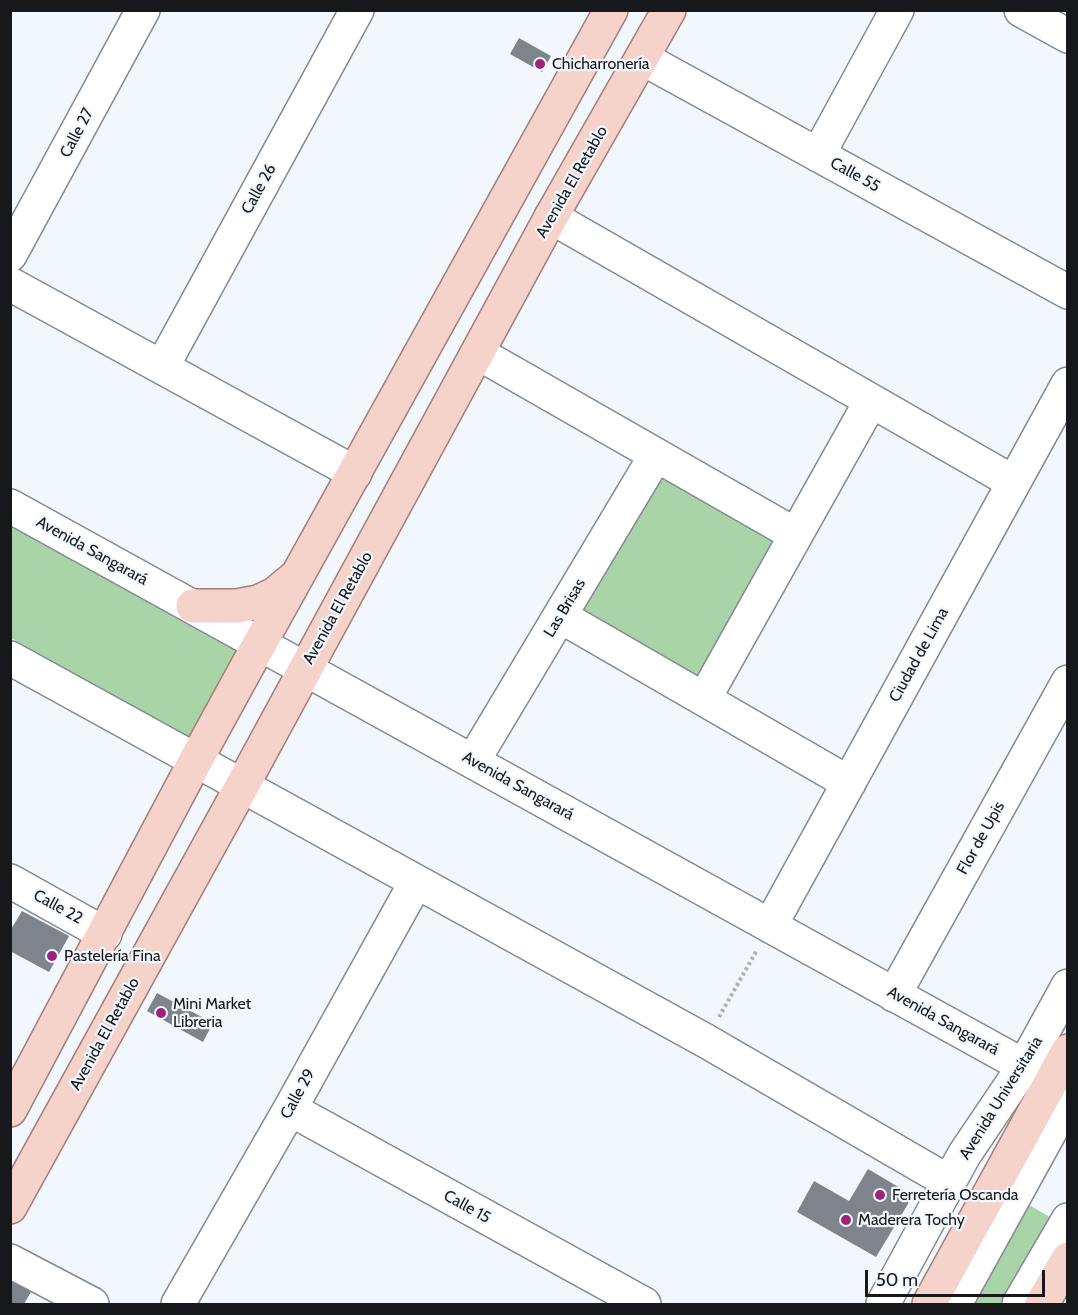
<!DOCTYPE html>
<meta charset="utf-8">
<style>
body{margin:0}
#map{position:relative;width:1078px;height:1315px;overflow:hidden;background:#f1f7fd;font-family:Cabin,sans-serif}
canvas{display:block}
.frame{position:absolute;inset:0;border:12px solid #16181b;pointer-events:none}
.scale{position:absolute;left:865px;top:1270px;width:180px;height:27px;box-sizing:border-box;border:3px solid #16181b;border-top:0;padding-left:8px;font-size:18px;line-height:21px;white-space:nowrap;color:#16181b;-webkit-text-stroke:4px #f1f7fd;paint-order:stroke}
</style>
<div id="map">
<canvas width="1078" height="1315"></canvas>
<div class="frame"></div>
<div class="scale">50 m</div>
</div>
<script>
const g = document.querySelector('canvas').getContext('2d');
g.lineJoin = 'round';
function paint(path, color) {
  g.fillStyle = color;
  g.fill(path, 'evenodd');
}
function shape(rows) {
  const path = new Path2D();
  for (const r of rows) {
    path.moveTo(r[0], r[1]);
    for (let i = 2; i < r.length; i += 2) path.lineTo(r[i], r[i + 1]);
  }
  return path;
}
function stroke(path, color, width, dash) {
  g.strokeStyle = color;
  g.lineWidth = width;
  g.lineCap = dash ? 'butt' : 'round';
  g.setLineDash(dash || []);
  g.stroke(path);
}
function write(font, color, halo, rows, align = 'center') {
  g.font = font + ' Cabin,sans-serif';
  g.lineWidth = 4.5;
  g.setLineDash([]);
  g.textBaseline = 'middle';
  g.strokeStyle = halo;
  g.fillStyle = color;
  for (const [text, x, y, turn = 0] of rows) {
    g.save();
    g.translate(x, y);
    g.rotate((+turn || 0) * Math.PI / 180);
    g.textAlign = isNaN(turn) ? turn : align;
    if (halo) g.strokeText(text, 0, 0);
    g.fillText(text, 0, 0);
    g.restore();
  }
}
const green = shape([
 [659,470,783,542,700,682,577,610],
 [10,524,242,649,194,741,11,638],
 [1024,1202,1055,1220,1008,1304,966,1304]
]);
const building = shape([
 [519,38,551,56,542,72,510,54],
 [22,911,69,936,49,972,10,951,10,931],
 [157,993,213,1023,203,1042,147,1011],
 [868,1169,907,1192,909,1198,908,1204,876,1257,797,1212,814,1181,849,1201],
 [10,1282,14,1282,31,1292,24,1304,10,1304]
]);
const path = shape([
 [719,1017,757,950]
]);
const minor = shape([
 [1021,10,1068,36],
 [642,58,1068,292],
 [818,155,897,10],
 [551,217,1013,482],
 [10,255,143,10],
 [10,284,355,473],
 [478,353,796,535],
 [162,367,357,10],
 [10,506,1024,1066],
 [560,616,849,783],
 [10,658,706,1041,949,1182],
 [704,699,871,401],
 [473,761,656,455],
 [10,881,105,934],
 [770,926,1068,384],
 [894,995,1068,682],
 [290,1109,644,1304],
 [10,1261,92,1304],
 [178,1304,290,1109,416,882],
 [883,1304,964,1155,1024,1066,1068,986],
 [955,1304,1068,1099],
 [1019,1304,1068,1220]
]);
const major = shape([
 [193,606,237,606,258,602,275,594,293,579],
 [10,1110,196,760,260,643,611,10],
 [10,1207,242,786,551,217,669,10],
 [929,1304,1068,1051],
 [1042,1304,1068,1259]
]);
const markers = [
 [540,64,6,"#9c247d"],
 [52,956,6,"#9c247d"],
 [161,1013,6,"#9c247d"],
 [880,1195,6,"#9c247d"],
 [846,1220,6,"#9c247d"]
];
const poiNames = [
 ["Chicharronería",552,64],
 ["Pastelería Fina",64,956],
 ["Mini Market",173,1004],
 ["Libreria",173,1022],
 ["Ferretería Oscanda",892,1195],
 ["Maderera Tochy",858,1220]
];
const streetNames = [
 ["Calle 27",77,133,-62],
 ["Calle 55",855,175,29],
 ["Avenida El Retablo",572,182,-60],
 ["Calle 26",259,189,-61],
 ["Avenida Sangarará",92,551,29],
 ["Avenida El Retablo",338,608,-61],
 ["Las Brisas",565,608,-59],
 ["Ciudad de Lima",919,655,-61],
 ["Avenida Sangarará",518,786,29],
 ["Flor de Upis",981,838,-61],
 ["Calle 22",58,907,29],
 ["Avenida Sangarará",943,1021,29],
 ["Avenida El Retablo",105,1034,-61],
 ["Calle 29",298,1094,-61],
 ["Avenida Universitaria",1001,1098,-58],
 ["Calle 15",467,1207,29]
];
paint(green, '#a9d4a8');
paint(building, '#7d848b');
stroke(minor, '#828990', 36);
stroke(major, '#a27e77', 36);
stroke(path, '#abb0b5', 4, [3, 3]);
stroke(minor, '#fff', 33);
stroke(major, '#f5d3cb', 33);
for (const [x, y, r, color] of markers) {
  const dot = new Path2D();
  dot.arc(x, y, r, 0, 2 * Math.PI);
  g.fillStyle = color;
  g.fill(dot);
  stroke(dot, '#f1f7fd', 2);
}
write('16px', '#16181b', '#f1f7fd', poiNames, 'left');
write('16px', '#16181b', '#f1f7fd', streetNames);
</script>
